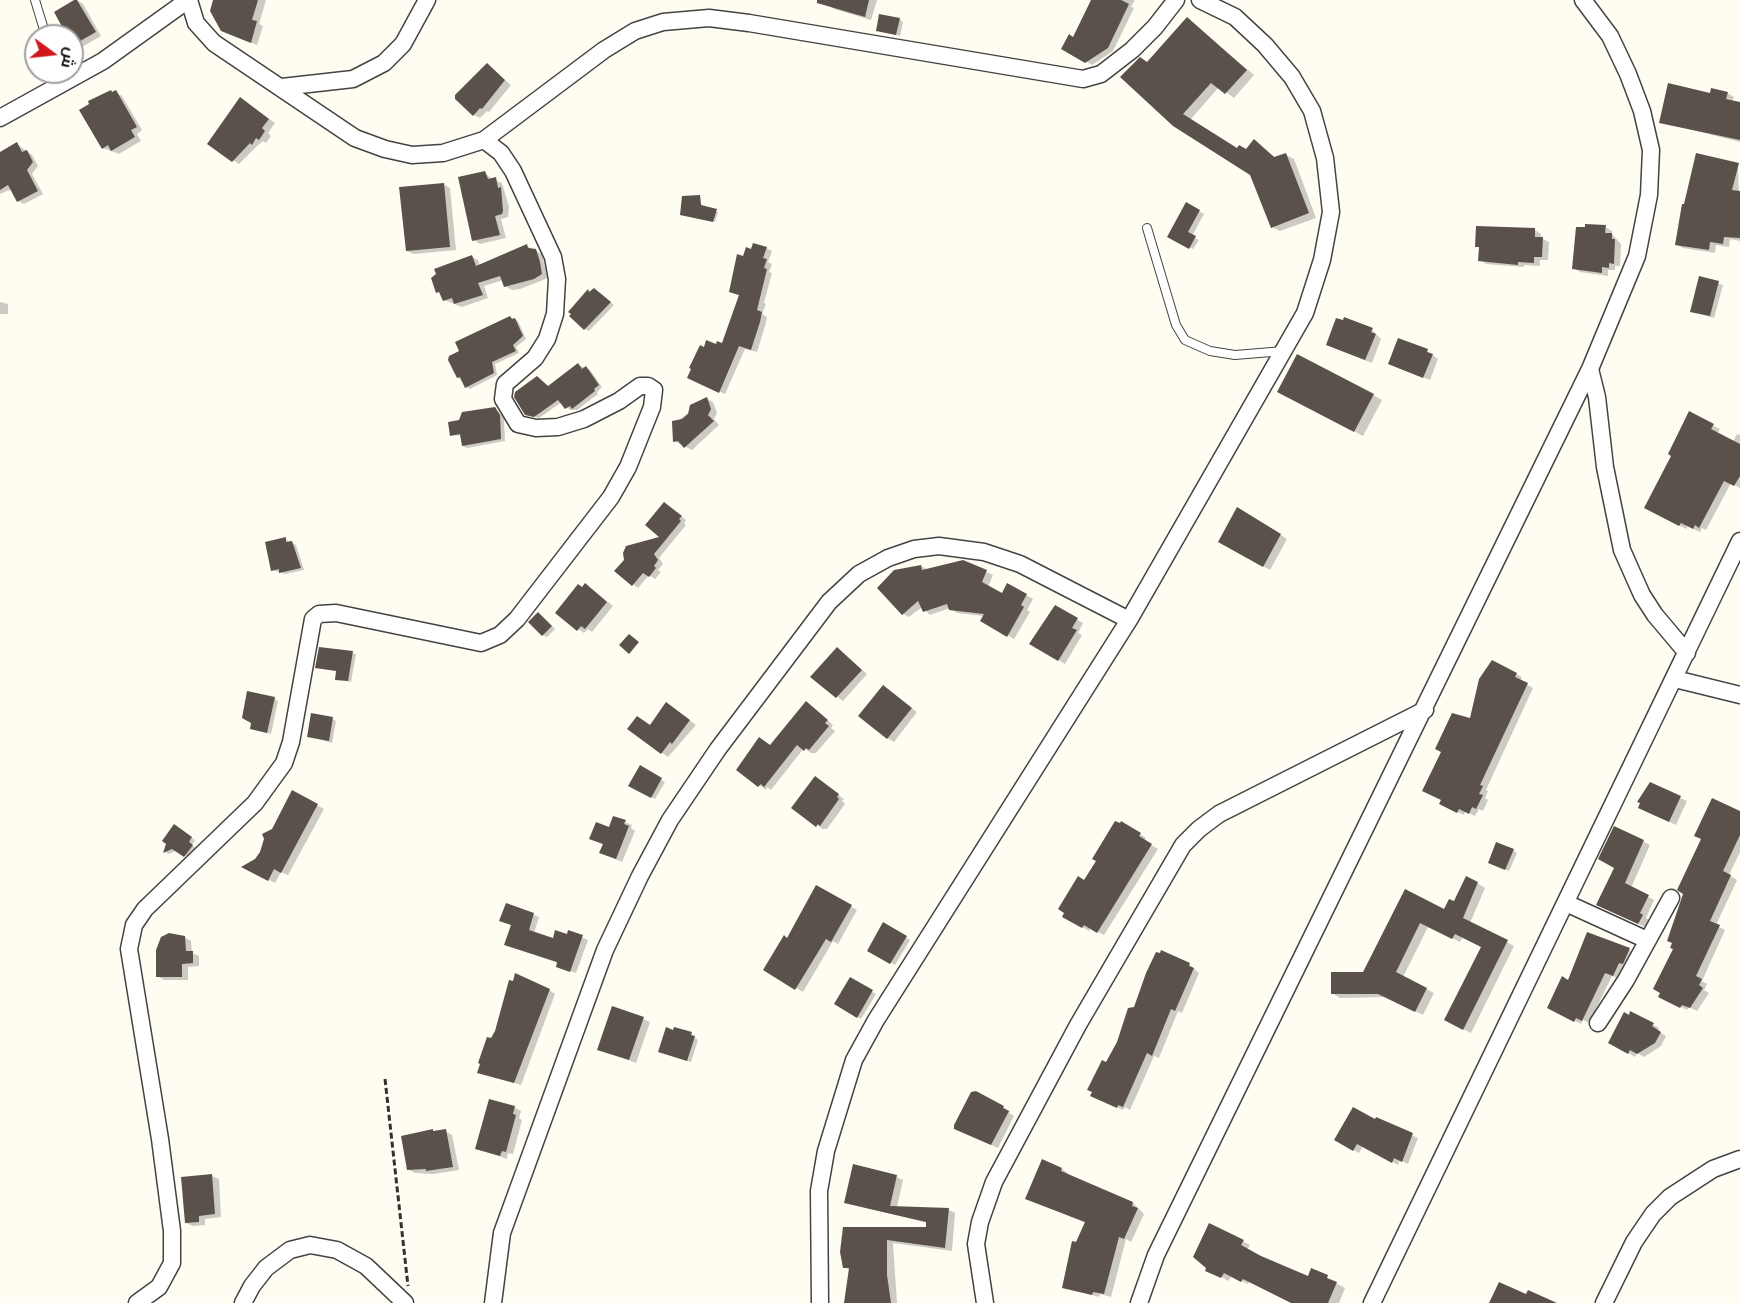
<!DOCTYPE html>
<meta charset="utf-8">
<style>
body{margin:0}
#map{position:relative;width:1740px;height:1303px;overflow:hidden;background:#fffdf2;font-family:Lora,Cairo,serif}
canvas{display:block}
.north{position:absolute;left:24px;top:24px;width:60px;height:60px;box-sizing:border-box;background:#fff;border:2px solid #9f9f9f;border-radius:50%;rotate:105deg;font-size:16px;font-weight:700;line-height:24px;text-align:center;color:#101010}
.north::after{content:'';display:block;margin:auto;width:21px;height:27px;background:#d1161c;clip-path:polygon(50% 0,100% 100%,50% 72%,0 100%)}
</style>
<div id="map">
<canvas width="1740" height="1303"></canvas>
<div class="north">ش</div>
</div>
<script>
const g = document.querySelector('canvas').getContext('2d');
g.lineJoin = 'round';
function paint(path, color) {
  g.fillStyle = color;
  g.fill(path, 'evenodd');
}
function shape(rows) {
  const path = new Path2D();
  for (const r of rows) {
    path.moveTo(r[0], r[1]);
    for (let i = 2; i < r.length; i += 2) path.lineTo(r[i], r[i + 1]);
  }
  return path;
}
function stroke(path, color, width, dash) {
  g.strokeStyle = color;
  g.lineWidth = width;
  g.lineCap = dash ? 'butt' : 'round';
  g.setLineDash(dash || []);
  g.stroke(path);
}
const shadow = shape([
 [77,0,83,4,101,36,80,48,74,44,72,36,69,36],
 [213,0,266,0,259,24,263,26,257,45,229,34],
 [830,0,877,0,871,20,834,9,828,5],
 [1093,0,1135,0,1131,7,1134,8,1113,51,1092,65,1063,48,1074,39],
 [899,19,903,22,900,36,877,30],
 [1187,19,1254,75,1234,98,1219,87,1190,120,1238,150,1246,150,1254,141,1276,158,1286,155,1294,159,1316,218,1280,231,1272,227,1252,174,1174,125,1149,63],
 [487,65,511,85,489,112,487,111,480,118,474,115],
 [115,92,122,96,142,130,137,134,141,141,119,154,103,148],
 [1727,93,1734,97,1732,102,1740,104,1740,142,1661,122,1711,94],
 [247,103,275,123,268,133,271,136,266,143,263,141,257,146,239,164,233,160],
 [17,144,32,155,38,166,32,174,43,194,24,204,19,201,12,189,0,194,0,153],
 [1738,164,1740,241,1730,239,1729,247,1716,245,1715,253,1683,248,1677,245],
 [485,173,493,180,502,183,509,207,508,217,501,219,506,238,480,244,474,240],
 [443,184,450,188,456,250,414,254,407,251],
 [700,197,702,207,718,212,715,222,683,215],
 [1186,204,1204,214,1192,236,1199,240,1193,249,1169,236],
 [1605,227,1612,231,1612,234,1621,244,1620,266,1615,266,1615,270,1608,270,1608,276,1580,272,1574,268],
 [1535,230,1541,234,1541,238,1549,242,1548,260,1540,260,1540,266,1524,265,1524,267,1486,264,1480,260,1480,248,1476,246],
 [527,246,542,254,548,278,520,289,512,290,505,286,503,280,484,286,488,298,462,307,444,300,472,257,478,260,480,266],
 [766,248,772,251,768,262,772,264,769,272,772,273,764,303,766,304,762,314,767,317,765,326,757,352,745,349,725,394,695,381,705,349,723,345,740,296,730,292,744,258,752,251],
 [1700,278,1723,285,1714,318,1696,313],
 [588,291,598,292,614,305,589,331,585,329],
 [0,302,8,304,8,314,0,314],
 [510,317,518,321,526,339,516,347,519,353,495,364,497,375,470,389,466,387,458,377],
 [1372,330,1381,339,1372,363,1334,348],
 [1427,351,1438,359,1430,380,1396,367],
 [578,365,590,370,602,387,597,392,598,394,577,410,570,410,562,402,539,418,526,414,541,380,549,387],
 [1373,395,1382,400,1363,436,1288,396],
 [707,399,713,402,717,413,714,419,719,425,692,450,674,441,672,425],
 [495,408,504,418,505,441,467,448,463,446,462,436,451,435],
 [1690,414,1720,429,1717,434,1733,442,1737,434,1740,435,1740,488,1731,483,1706,530,1702,528,1700,532,1688,526,1686,529,1646,508,1673,456],
 [670,507,686,520,684,523,686,525,659,558,663,564,658,570,661,572,655,579,649,575,638,588,616,571,663,537],
 [1238,509,1287,539,1270,570,1220,541],
 [285,539,296,545,304,570,285,574,272,570],
 [963,561,993,575,988,587,1002,595,1008,585,1033,599,1027,610,1030,612,1014,639,982,620,984,616,957,613,950,608,930,615,922,607,909,617,903,614,921,566,928,570],
 [583,588,592,589,613,606,592,632,588,629,584,633,578,629],
 [1055,607,1083,623,1078,633,1082,635,1065,664,1031,643],
 [542,616,555,629,547,637,543,635],
 [320,649,356,654,351,682,337,679,338,671,317,667],
 [837,649,867,674,843,701,812,677],
 [1516,674,1522,677,1520,681,1533,688,1486,790,1488,791,1485,798,1488,800,1483,811,1479,809,1475,816,1465,811,1464,815,1447,807,1471,720],
 [883,687,917,712,894,742,887,738],
 [274,698,278,701,271,734,252,728],
 [806,703,833,725,831,728,835,731,816,753,811,753,804,748,771,790,767,787,766,790,738,770,771,747],
 [673,708,696,725,668,757,629,729,650,726],
 [332,719,336,721,332,743,308,736],
 [640,767,665,782,655,799,630,785],
 [822,782,844,799,842,801,845,804,827,829,823,829,817,825],
 [292,792,324,809,288,875,281,872,275,883,244,867,256,860],
 [1680,798,1687,801,1676,825,1646,811],
 [1740,813,1740,852,1729,875,1737,880,1716,925,1725,930,1702,981,1707,984,1704,990,1709,993,1697,1011,1689,1007,1687,1010,1667,1000],
 [614,818,632,825,631,828,635,831,622,862,601,853,604,845,591,839,610,829],
 [1122,823,1146,838,1144,841,1158,849,1104,935,1091,928,1089,931,1064,916],
 [174,826,195,840,192,845,196,849,189,858,177,850,169,854,165,852],
 [1615,828,1650,845,1631,888,1654,900,1646,918,1649,920,1645,927,1604,908,1615,868],
 [1513,850,1517,853,1509,871,1494,864],
 [1477,883,1485,888,1470,923,1514,946,1471,1033,1453,1024,1482,947,1463,937,1460,942,1428,927,1403,977,1434,993,1423,1015,1387,997,1340,998,1332,993,1364,973,1406,891,1445,911],
 [817,887,857,910,838,944,833,941,803,992,765,969,788,940],
 [507,905,539,917,534,933,553,940,568,936,569,932,588,940,576,973,563,969,558,963,506,945,513,925],
 [884,924,910,940,895,965,869,950],
 [184,937,191,941,192,953,199,956,199,966,188,967,188,980,164,980,157,976],
 [1629,950,1636,953,1620,979,1612,976,1589,1023,1583,1020,1581,1024,1555,1011,1569,982],
 [1189,964,1199,973,1182,1013,1178,1011,1159,1058,1154,1056,1130,1110,1125,1107,1123,1110,1098,1099,1107,1064,1135,1008],
 [851,979,876,994,861,1019,836,1004],
 [549,990,555,994,521,1085,479,1072],
 [1631,1013,1659,1028,1658,1031,1666,1036,1661,1046,1644,1057,1637,1053,1635,1057,1610,1042],
 [643,1019,650,1022,636,1063,599,1049],
 [691,1034,698,1040,691,1062,664,1053],
 [976,1093,1010,1111,1009,1113,1014,1116,998,1148,963,1132],
 [514,1107,521,1111,519,1118,522,1120,513,1154,508,1153,507,1159,476,1148],
 [1377,1119,1418,1138,1408,1164,1400,1160,1398,1165,1363,1146,1359,1153,1336,1140],
 [445,1131,452,1135,459,1170,434,1174,415,1173,408,1169],
 [1062,1169,1068,1173,1067,1176,1133,1203,1144,1214,1131,1242,1126,1239,1111,1297,1100,1294,1099,1297,1063,1287,1086,1223,1027,1199],
 [212,1176,219,1179,221,1217,205,1219,205,1225,193,1226,186,1223],
 [896,1177,903,1180,897,1207,949,1210,955,1213,952,1251,893,1243,897,1303,847,1303,850,1270,844,1267,842,1252,927,1228,928,1223,846,1203],
 [1210,1225,1250,1245,1247,1250,1308,1278,1312,1270,1345,1288,1339,1303,1293,1303,1250,1281,1248,1284,1232,1276,1228,1281,1200,1263]
]);
const building = shape([
 [74,0,77,0,96,32,73,45,72,36,67,36,54,12],
 [213,0,258,0,252,20,257,21,251,43,221,31,210,11],
 [817,0,869,0,865,17,817,3],
 [1091,0,1121,0,1129,4,1108,48,1085,63,1061,49,1069,34,1073,37],
 [879,14,900,18,896,35,876,31],
 [1187,17,1247,70,1225,94,1211,83,1183,114,1237,148,1239,145,1246,149,1254,139,1274,157,1286,153,1309,213,1271,228,1250,175,1173,126,1120,77,1140,57,1147,62],
 [487,63,505,80,482,109,480,108,473,116,455,99,455,95],
 [1668,83,1710,93,1711,88,1728,92,1726,99,1740,102,1740,140,1659,123],
 [111,90,112,92,116,90,137,127,131,130,135,137,111,151,108,145,102,149,79,110,89,104,88,101],
 [240,97,269,119,262,128,265,131,259,140,256,138,252,145,250,143,232,162,207,144],
 [17,142,22,152,27,150,33,162,27,170,38,191,17,202,8,185,0,190,0,152],
 [1696,153,1739,163,1732,190,1740,191,1740,238,1724,237,1723,244,1710,242,1709,250,1675,245,1682,204,1684,204],
 [485,171,488,179,496,177,498,188,501,187,503,211,502,214,495,216,500,235,472,241,458,177],
 [444,183,450,247,406,251,399,187],
 [700,195,701,205,717,209,713,222,680,215,682,196],
 [1186,202,1200,210,1188,232,1196,236,1189,249,1167,237],
 [1585,224,1606,225,1605,233,1612,233,1612,239,1615,239,1614,264,1609,263,1609,268,1602,267,1602,273,1572,269,1576,227,1585,227],
 [1476,226,1535,228,1535,237,1543,237,1542,257,1534,257,1534,263,1518,262,1518,265,1478,261,1479,247,1475,247],
 [753,243,767,247,763,258,767,259,764,268,767,269,757,310,762,312,760,322,751,350,739,346,719,393,687,378,691,369,689,368,700,345,704,347,706,340,716,344,717,341,722,343,739,295,729,292,737,254,743,256,746,247,751,249],
 [527,244,528,248,536,249,540,262,542,274,534,279,504,287,500,276,478,283,483,295,454,304,452,298,443,301,439,292,436,293,431,278,436,274,434,269,472,255,476,266],
 [1699,276,1719,281,1710,316,1690,312],
 [594,288,611,302,584,330,569,316,571,314,568,312,588,289,589,292],
 [510,316,512,319,515,318,523,336,513,345,516,351,492,362,494,373,465,388,460,377,457,378,448,360,449,356,459,351,455,342],
 [1344,317,1373,328,1371,332,1376,334,1365,360,1326,345,1336,318,1343,320],
 [1398,338,1428,349,1427,352,1433,354,1423,378,1388,364],
 [1297,354,1374,394,1354,432,1277,392],
 [578,363,582,369,586,366,599,385,594,389,595,391,572,409,570,406,565,409,558,400,534,417,525,415,514,397,515,392,537,376,548,386],
 [707,397,711,409,708,415,714,421,684,448,678,441,673,442,672,421,682,419,688,414,690,405],
 [495,407,500,415,501,439,462,446,460,434,450,436,448,422,459,420,462,412],
 [1689,411,1714,424,1711,429,1740,444,1740,476,1734,486,1724,481,1699,528,1695,525,1693,529,1681,523,1679,526,1644,508,1671,456,1668,454],
 [664,502,682,516,679,519,681,521,654,554,658,560,654,566,656,568,649,577,643,573,632,586,614,571,624,560,623,553,626,546,659,537,645,525],
 [1237,507,1281,534,1263,567,1218,542],
 [286,537,286,542,292,541,301,568,279,573,279,569,271,571,265,542],
 [963,560,987,570,982,582,1002,593,1007,583,1027,594,1021,605,1024,607,1007,637,980,621,984,614,949,610,947,604,923,612,918,601,902,615,877,588,894,570,921,565,922,570],
 [585,583,607,602,585,629,581,626,577,631,555,613,578,584,582,587],
 [1055,605,1078,618,1072,628,1077,630,1058,661,1029,644],
 [538,612,552,626,542,636,528,622],
 [629,634,639,642,629,654,619,645],
 [319,647,353,651,348,681,335,680,336,671,315,668],
 [837,647,862,670,836,698,810,677],
 [1492,660,1517,673,1515,677,1528,683,1480,785,1483,786,1479,794,1483,795,1476,809,1472,807,1469,814,1459,809,1457,813,1439,804,1441,800,1422,791,1441,752,1435,749,1452,713,1470,718,1479,679],
 [883,685,912,708,887,739,858,716],
 [247,691,275,697,267,733,250,729,251,723,242,718],
 [806,701,828,720,825,723,829,726,809,750,806,748,804,751,797,745,764,787,761,784,758,787,736,770,759,737,770,745],
 [666,702,690,720,672,744,670,742,661,754,627,729,637,716,650,725],
 [311,713,333,717,329,741,307,737],
 [640,765,662,778,651,798,628,786],
 [815,776,839,794,837,797,839,799,820,826,818,824,816,827,791,808],
 [1650,782,1681,796,1669,822,1638,808,1640,803,1637,802],
 [292,790,318,804,281,873,274,869,268,881,241,867,255,859,260,852,264,839,262,834,272,829],
 [1712,798,1740,811,1740,835,1723,871,1731,875,1710,921,1720,925,1696,976,1702,979,1699,985,1703,988,1690,1008,1682,1005,1680,1008,1658,997,1660,993,1653,989,1673,949,1670,948,1672,943,1667,941,1683,894,1677,890,1701,839,1694,836],
 [613,816,626,820,624,824,629,826,616,859,599,853,603,844,589,839,596,822,609,827],
 [1115,821,1120,823,1121,821,1141,833,1139,836,1152,844,1097,933,1084,925,1082,928,1062,917,1064,913,1058,909,1078,876,1084,880,1096,861,1092,859],
 [174,824,192,837,189,842,193,845,184,857,172,849,163,853,166,844,162,841],
 [1614,826,1644,840,1625,883,1649,895,1640,913,1643,915,1638,924,1596,905,1614,868,1598,859],
 [1496,842,1514,849,1505,870,1488,863],
 [1466,876,1478,882,1463,918,1508,940,1463,1030,1444,1020,1481,947,1455,934,1452,939,1420,923,1396,972,1427,988,1415,1012,1378,994,1331,994,1331,972,1363,972,1405,889,1444,909,1449,899,1454,901],
 [816,885,852,905,831,942,826,939,795,990,763,970,784,935,787,938],
 [506,903,534,913,529,930,553,938,555,930,567,934,568,930,583,935,570,972,556,967,557,962,504,945,511,925,499,921],
 [883,922,907,936,890,964,867,951],
 [1587,932,1630,948,1623,964,1619,963,1613,976,1605,973,1582,1021,1576,1018,1574,1022,1547,1008,1562,976,1568,980],
 [169,933,185,936,186,951,193,951,193,963,182,964,182,977,156,977,156,950,161,937],
 [1161,950,1190,963,1189,966,1194,968,1175,1011,1171,1009,1152,1056,1147,1053,1123,1107,1118,1105,1117,1108,1090,1096,1092,1092,1087,1090,1102,1060,1106,1062,1117,1042,1128,1008,1134,1007,1146,973,1156,952,1160,953],
 [515,973,550,989,514,1083,477,1073,480,1064,478,1063,487,1037,491,1038,495,1031,509,980,513,981],
 [850,977,873,990,857,1018,834,1004],
 [612,1006,644,1017,629,1060,597,1050],
 [1630,1011,1654,1023,1652,1026,1661,1032,1655,1043,1637,1054,1630,1050,1628,1054,1608,1043,1624,1012,1629,1015],
 [666,1027,673,1030,674,1027,692,1032,691,1035,695,1036,687,1061,658,1052],
 [976,1091,1004,1106,1003,1108,1009,1111,991,1145,954,1129,954,1125,971,1092],
 [489,1099,515,1106,513,1114,516,1115,506,1152,502,1151,500,1156,475,1149],
 [1353,1107,1375,1119,1376,1117,1413,1133,1402,1162,1394,1158,1392,1163,1357,1144,1353,1151,1334,1140],
 [433,1129,433,1131,446,1129,453,1167,426,1171,426,1169,407,1170,401,1136],
 [1042,1159,1062,1168,1061,1171,1133,1202,1132,1206,1138,1208,1124,1239,1119,1237,1104,1294,1093,1292,1092,1295,1062,1288,1072,1241,1076,1242,1085,1222,1025,1199],
 [853,1164,897,1175,890,1206,949,1208,945,1248,887,1240,887,1275,891,1303,844,1303,849,1268,843,1268,840,1252,843,1227,926,1227,926,1222,844,1203],
 [212,1174,215,1214,199,1216,199,1222,185,1223,181,1177],
 [1209,1223,1244,1240,1241,1245,1261,1256,1308,1276,1311,1268,1328,1275,1327,1278,1337,1282,1328,1303,1291,1303,1243,1279,1241,1282,1224,1273,1221,1278,1205,1271,1206,1268,1193,1257],
 [1499,1282,1526,1294,1528,1290,1557,1303,1489,1303]
]);
const path = shape([
 [385,1079,408,1286]
]);
const service = shape([
 [35,0,46,36],
 [1147,228,1176,325,1185,340,1210,351,1235,355,1284,351]
]);
const minor = shape([
 [189,0,196,23,214,43,355,138,385,149,412,155,443,153,484,140,604,50,635,31,663,22,709,18,749,23,1083,79,1101,74,1132,50,1155,27,1176,0],
 [282,87,353,79,384,63,403,44,427,0],
 [0,118,103,61,188,0],
 [1590,369,1597,397,1605,467,1622,550,1642,595,1655,615,1687,653],
 [1675,679,1740,695],
 [1566,903,1647,940],
 [1598,1023,1626,980,1671,898],
 [137,1303,159,1287,172,1263,172,1231,160,1139,129,949,134,925,145,909,255,803,284,763,291,742,313,619,319,614,336,613,481,643,500,635,517,619,611,497,628,467,652,407,654,390,648,386,640,386,619,401,584,419,558,427,536,428,518,424,503,399,505,384,535,358,547,339,555,314,557,279,553,257,513,171,501,153,484,140],
 [243,1303,252,1286,266,1268,290,1250,310,1245,337,1250,366,1266,405,1303],
 [493,1303,502,1233,605,950,640,876,670,820,718,749,829,602,859,574,888,558,914,549,939,546,984,552,1020,564,1129,620],
 [820,1303,819,1191,826,1151,854,1060,876,1020,1129,620,1305,313,1322,260,1331,212,1325,158,1312,111,1292,77,1265,45,1235,17,1200,0],
 [985,1303,976,1244,980,1222,994,1182,1078,1025,1183,845,1199,829,1219,814,1425,710],
 [1139,1303,1156,1255,1590,369,1637,256,1649,195,1651,150,1642,111,1628,74,1610,36,1583,0],
 [1372,1303,1740,541],
 [1604,1303,1634,1242,1653,1214,1670,1197,1713,1169,1740,1159]
]);
paint(shadow, '#0003');
paint(building, '#5a514a');
stroke(service, '#434343', 10);
stroke(minor, '#434343', 19);
stroke(path, '#323232', 3, [6, 3]);
stroke(service, '#fff', 8);
stroke(minor, '#fff', 16);
</script>
